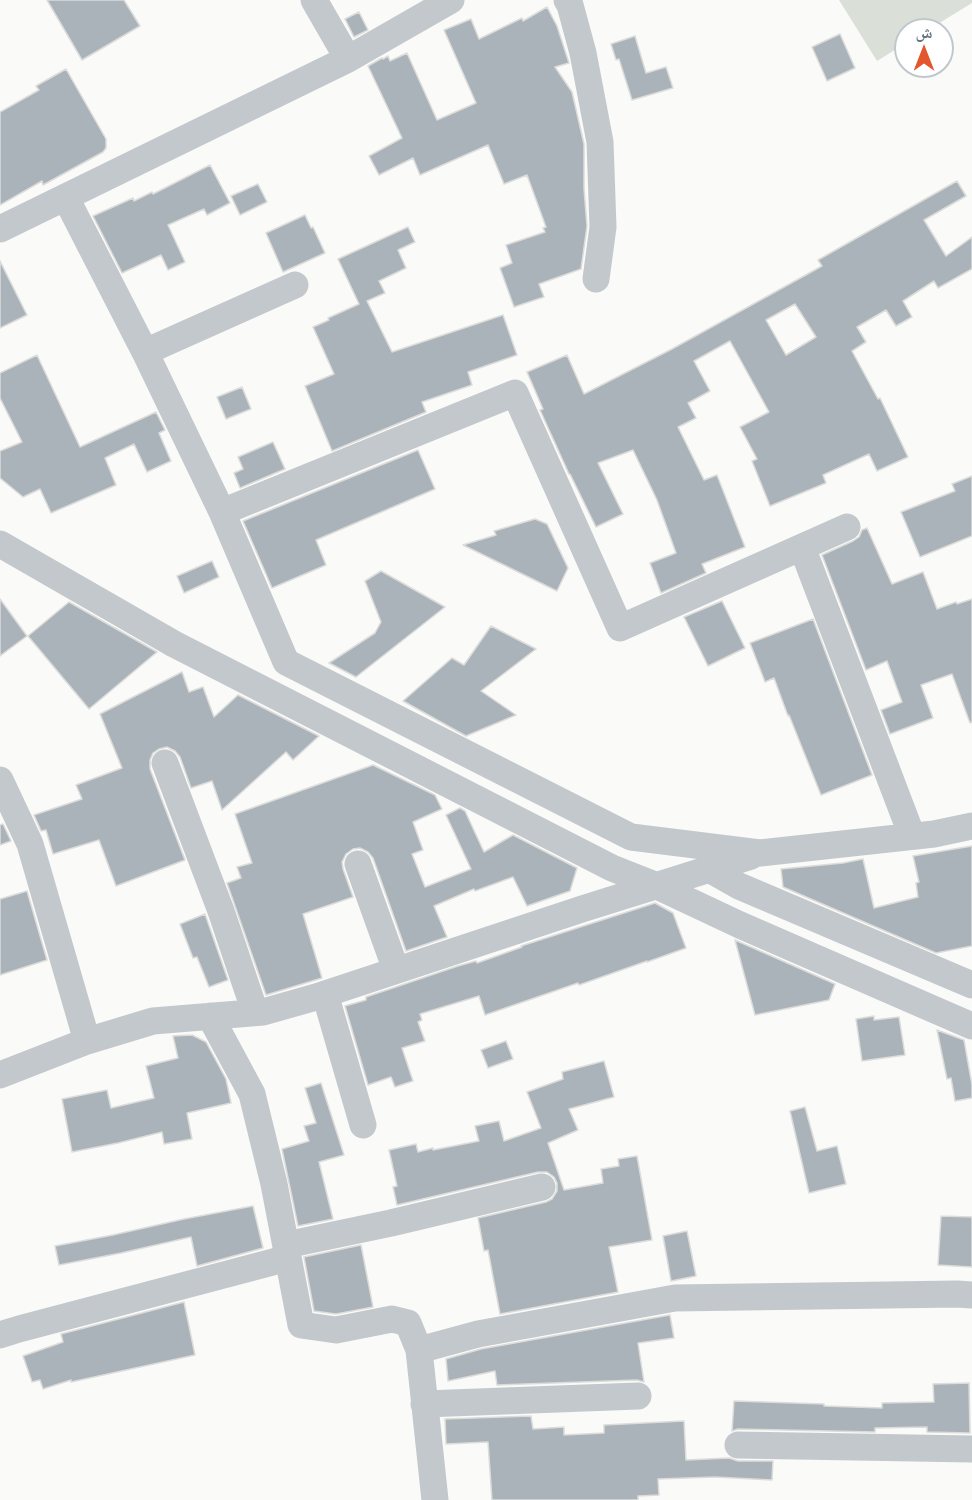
<!DOCTYPE html>
<meta charset="utf-8">
<style>
body{margin:0}
#map{position:relative;width:972px;height:1500px;overflow:hidden;background:#fafaf8;font-family:Inter,"Noto Naskh Arabic",sans-serif}
canvas{display:block}
.north{position:absolute;left:894px;top:18px;width:60px;height:60px;box-sizing:border-box;background:#fff;border:2px solid #c1c8cd;border-radius:50%;rotate:0deg;font-size:16px;font-weight:700;line-height:24px;text-align:center;color:#657683}
.north::after{content:'';display:block;margin:auto;width:21px;height:27px;background:#e4572e;clip-path:polygon(50% 0,100% 100%,50% 72%,0 100%)}
</style>
<div id="map">
<canvas width="972" height="1500"></canvas>
<div class="north">ش</div>
</div>
<script>
const g = document.querySelector('canvas').getContext('2d');
g.lineJoin = 'round';
function paint(path, color) {
  g.fillStyle = color;
  g.fill(path, 'evenodd');
}
function shape(rows) {
  const path = new Path2D();
  for (const r of rows) {
    path.moveTo(r[0], r[1]);
    for (let i = 2; i < r.length; i += 2) path.lineTo(r[i], r[i + 1]);
  }
  return path;
}
function stroke(path, color, width, dash) {
  g.strokeStyle = color;
  g.lineWidth = width;
  g.lineCap = dash ? 'butt' : 'round';
  g.setLineDash(dash || []);
  g.stroke(path);
}
const green = shape([
 [839,0,972,0,972,3,928,30,906,30,906,43,877,61]
]);
const building = shape([
 [47,0,124,0,140,26,82,60,47,0],
 [547,7,557,26,569,63,555,67,572,92,584,144,584,189,587,226,581,269,539,284,544,297,514,307,500,268,512,263,506,245,545,232,543,228,546,227,527,175,504,184,488,145,420,175,413,158,379,175,369,156,402,138,368,66,382,58,383,59,388,56,390,61,407,53,437,120,476,103,444,30,471,19,479,39,522,18,523,21,547,7],
 [359,12,368,30,354,37,345,19,359,12],
 [840,34,855,68,827,81,812,47,840,34],
 [635,36,646,73,666,67,673,88,632,100,619,59,616,60,611,44,635,36],
 [66,69,106,139,106,148,103,152,43,185,42,181,0,205,0,112,39,90,36,86,66,69],
 [210,165,230,203,207,215,204,209,168,225,185,262,168,270,161,255,122,273,93,216,133,198,134,201,152,192,153,194,210,165],
 [957,181,966,196,924,220,946,256,972,237,972,269,938,288,934,281,903,301,912,317,896,326,886,310,857,327,866,342,852,351,878,399,880,398,908,457,877,471,869,454,823,475,826,483,770,506,752,461,757,459,740,427,769,412,730,341,694,361,710,391,688,403,696,418,678,427,704,480,717,475,745,547,702,564,706,573,661,593,650,563,676,553,657,500,633,450,598,463,623,514,596,527,570,474,569,474,545,421,540,410,543,409,527,372,567,355,584,394,672,349,822,266,818,260,957,181],
 [795,304,816,337,786,355,766,320,795,304],
 [258,184,267,202,240,215,231,196,258,184],
 [305,215,311,228,313,227,325,253,283,272,266,233,305,215],
 [408,227,415,242,398,250,406,268,379,281,385,293,367,301,392,352,503,315,517,355,468,372,472,385,422,402,426,412,332,451,305,386,334,374,313,327,329,320,328,318,359,304,338,259,408,227],
 [0,261,27,315,0,328,0,261],
 [37,355,80,447,156,412,165,430,159,433,171,461,147,472,134,444,105,458,116,485,51,513,40,489,23,497,0,478,0,451,22,442,0,398,0,373,37,355],
 [242,387,251,409,226,419,217,397,242,387],
 [273,442,285,469,240,488,234,473,243,469,238,457,273,442],
 [418,450,435,489,316,540,326,565,272,588,243,521,418,450],
 [972,476,972,536,920,557,901,512,955,491,952,484,972,476],
 [535,519,547,524,568,568,557,591,463,545,496,535,494,531,535,519],
 [867,528,892,584,923,572,937,609,956,602,957,604,972,599,972,722,970,723,952,674,921,685,933,718,890,734,881,710,902,702,887,661,866,670,822,555,853,541,859,537,862,530,867,528],
 [212,561,219,577,184,593,177,576,212,561],
 [381,571,445,607,356,677,329,663,375,633,381,622,365,581,381,571],
 [0,599,27,636,0,656,0,599],
 [722,601,745,648,708,666,684,617,722,601],
 [69,602,157,652,89,709,28,636,69,602],
 [813,619,872,775,821,795,789,715,788,716,774,678,765,682,750,643,813,619],
 [491,626,536,649,481,691,516,715,466,736,403,701,452,658,464,665,491,626],
 [182,672,189,692,203,687,214,717,238,695,319,736,293,760,286,752,222,810,212,781,191,788,180,757,175,751,167,747,159,749,153,753,150,760,150,769,185,860,116,886,99,840,53,854,46,830,41,831,34,815,82,799,76,785,122,768,100,714,182,672],
 [373,765,435,795,442,809,413,822,423,850,412,854,425,887,471,869,446,815,460,808,465,811,484,852,513,835,577,868,570,891,527,906,513,877,475,891,474,889,434,906,447,937,406,951,373,858,368,852,360,848,353,849,346,854,342,862,343,869,353,897,303,914,322,978,266,995,227,883,241,878,237,867,252,863,235,814,373,765],
 [3,824,11,841,0,845,0,825,3,824],
 [972,846,972,946,936,953,783,887,781,869,843,863,863,859,874,908,918,897,916,883,919,882,913,856,972,846],
 [27,891,47,960,0,975,0,899,27,891],
 [655,903,673,913,686,948,647,962,647,961,579,985,578,983,485,1015,479,996,420,1014,422,1020,418,1022,425,1041,402,1048,413,1081,395,1087,391,1077,368,1085,345,1006,366,1000,366,997,458,966,476,961,477,963,522,947,521,946,655,903],
 [205,914,228,980,209,987,197,957,193,958,180,924,205,914],
 [735,940,835,984,829,1000,755,1015,735,940],
 [874,1016,874,1020,899,1017,905,1055,862,1061,856,1019,874,1016],
 [937,1030,964,1040,972,1085,972,1098,955,1101,951,1078,947,1079,937,1030],
 [192,1035,206,1042,226,1079,231,1103,187,1113,192,1139,164,1144,162,1132,118,1143,72,1152,62,1099,107,1090,111,1108,154,1098,146,1066,178,1058,173,1036,192,1035],
 [506,1041,513,1059,488,1068,481,1050,506,1041],
 [604,1061,614,1097,569,1109,578,1130,548,1143,564,1190,603,1183,601,1169,619,1166,618,1159,637,1156,652,1240,609,1247,618,1292,500,1314,488,1250,484,1251,478,1218,546,1202,552,1199,557,1191,557,1183,554,1177,547,1172,538,1172,397,1205,393,1187,397,1186,389,1150,416,1144,418,1152,433,1148,433,1150,479,1141,475,1126,499,1121,504,1141,541,1128,527,1092,563,1079,562,1072,604,1061],
 [321,1083,344,1155,319,1162,333,1219,298,1226,282,1149,309,1141,304,1126,316,1123,305,1088,321,1083],
 [805,1107,817,1151,837,1146,846,1184,809,1193,790,1111,805,1107],
 [253,1206,263,1248,197,1266,191,1237,121,1253,59,1265,55,1246,113,1235,184,1219,253,1206],
 [941,1216,972,1217,972,1267,938,1265,941,1216],
 [687,1231,696,1276,671,1281,663,1236,687,1231],
 [361,1245,373,1307,336,1314,314,1311,304,1257,361,1245],
 [184,1302,195,1355,71,1382,71,1380,43,1389,40,1380,32,1382,23,1356,63,1342,61,1334,184,1302],
 [670,1315,674,1338,638,1343,644,1382,637,1380,497,1385,495,1371,448,1381,446,1359,481,1349,670,1315],
 [969,1383,970,1433,927,1432,927,1427,875,1428,875,1432,738,1429,732,1431,734,1401,824,1404,824,1406,882,1408,882,1403,934,1402,933,1384,969,1383],
 [531,1416,533,1429,564,1427,564,1435,604,1433,604,1425,684,1421,686,1460,729,1458,738,1461,773,1461,772,1480,715,1477,658,1479,659,1495,638,1496,638,1500,492,1500,488,1442,446,1444,445,1419,531,1416]
]);
const minor = shape([
 [314,0,348,59],
 [567,0,570,5,583,53,600,142,603,227,596,279],
 [66,198,145,352,222,512,286,662,631,837,760,853,934,834,972,826],
 [0,229,348,59,451,0],
 [145,352,295,285],
 [222,512,515,393,620,628,847,527],
 [0,544,174,644,612,868,655,885,740,925,972,1026],
 [802,547,912,836],
 [165,763,221,911,255,1012],
 [0,780,30,844,87,1041],
 [358,864,396,970],
 [709,869,739,886,972,985],
 [325,994,363,1125],
 [210,1016,252,1094,274,1184,301,1325,336,1330,392,1319,408,1323,419,1350,435,1500],
 [0,1075,87,1041,153,1021,263,1012,316,997,582,909,751,856],
 [286,1245,391,1223,542,1187],
 [0,1335,19,1329,288,1258],
 [419,1350,478,1334,675,1298,957,1294,972,1295],
 [424,1404,638,1396],
 [738,1445,972,1449]
]);
paint(green, '#dadfd7');
paint(building, '#aab3b9');
stroke(building, '#dcdcda', 1.5);
stroke(minor, '#c3c8cc', 27);
</script>
